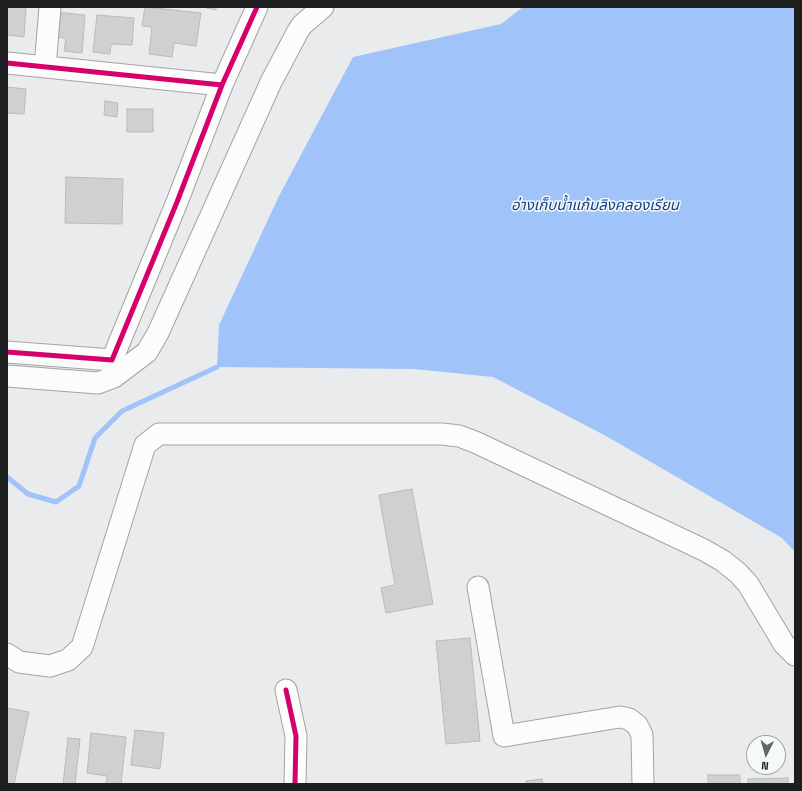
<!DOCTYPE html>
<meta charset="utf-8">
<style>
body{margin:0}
#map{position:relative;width:802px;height:791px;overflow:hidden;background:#e9ebec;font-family:"Space Grotesk",sans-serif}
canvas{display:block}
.frame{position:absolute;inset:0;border:8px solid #1d1e1e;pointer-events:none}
.north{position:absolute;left:746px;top:735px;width:40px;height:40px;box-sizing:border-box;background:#f5f9fa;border:1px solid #9fa1a2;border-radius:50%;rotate:185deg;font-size:11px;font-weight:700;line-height:16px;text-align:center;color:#1d1e1e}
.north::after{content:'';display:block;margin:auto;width:14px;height:18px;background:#646666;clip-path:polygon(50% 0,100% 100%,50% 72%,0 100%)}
</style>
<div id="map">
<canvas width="802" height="791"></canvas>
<div class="frame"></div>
<div class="north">N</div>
</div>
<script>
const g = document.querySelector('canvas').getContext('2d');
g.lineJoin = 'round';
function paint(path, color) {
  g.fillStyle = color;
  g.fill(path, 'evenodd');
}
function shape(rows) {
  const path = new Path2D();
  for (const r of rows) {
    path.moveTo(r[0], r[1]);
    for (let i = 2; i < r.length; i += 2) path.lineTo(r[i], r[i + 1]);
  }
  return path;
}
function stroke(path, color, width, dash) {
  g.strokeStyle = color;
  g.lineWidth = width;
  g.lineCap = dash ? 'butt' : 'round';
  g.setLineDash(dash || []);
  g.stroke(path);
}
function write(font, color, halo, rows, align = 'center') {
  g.font = font + ' "Space Grotesk","Noto Sans Thai",sans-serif';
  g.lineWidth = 3;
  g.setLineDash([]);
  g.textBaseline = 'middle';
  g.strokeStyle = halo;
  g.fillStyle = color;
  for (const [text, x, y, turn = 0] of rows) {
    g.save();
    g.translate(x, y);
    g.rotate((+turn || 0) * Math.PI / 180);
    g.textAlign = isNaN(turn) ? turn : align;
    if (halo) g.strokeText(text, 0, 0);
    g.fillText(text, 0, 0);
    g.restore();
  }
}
const water = shape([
 [523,7,795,7,795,552,782,538,606,436,493,377,414,369,217,367,219,325,279,196,353,57,501,24]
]);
const stream = shape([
 [7,477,28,494,56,502,79,486,95,438,122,411,217,367]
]);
const building = shape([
 [7,7,26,8,24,37,7,35,7,7],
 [145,7,201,13,196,46,174,43,172,57,149,54,152,27,142,26,145,7],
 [202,7,216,7,216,10,202,7],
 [55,12,85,15,82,53,64,51,66,38,53,37,55,12],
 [97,15,134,18,132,45,111,44,110,54,93,52,97,15],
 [7,80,7,87,26,89,24,114,7,113,7,80],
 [105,101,118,103,117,117,104,115,105,101],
 [127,109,153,109,153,132,127,132,127,109],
 [66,177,123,179,122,224,65,223,66,177],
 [412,489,433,604,386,613,381,588,395,585,379,495,412,489],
 [470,638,480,741,446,744,436,641,470,638],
 [7,708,29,712,14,784,7,784,7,708],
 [135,730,164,733,160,769,131,765,135,730],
 [91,733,126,737,121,784,106,784,107,776,87,773,91,733],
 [68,738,80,739,75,784,63,784,68,738],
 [708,775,740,775,740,784,708,784,708,775],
 [788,778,788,784,748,784,748,779,788,778],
 [542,779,543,784,526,784,526,781,542,779]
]);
const minor = shape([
 [7,63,222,85],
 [45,67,50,7],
 [7,352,112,360,177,202,222,85,257,7],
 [7,376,98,383,114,377,147,352,158,333,271,82,298,31,302,25,323,7],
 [478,587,504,736,620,717,629,719,637,725,642,735,643,784],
 [7,654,19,662,50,666,68,660,82,647,145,445,159,434,442,434,459,436,475,442,704,550,723,561,738,573,748,584,784,644,795,655],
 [286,690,296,736,295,784]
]);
const cycleway = shape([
 [7,63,222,85],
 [7,352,112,360,177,202,222,85,257,7],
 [286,690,296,736,295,784]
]);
const waterNames = [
 ["อ่างเก็บน้ำแก้มลิงคลองเรียน",595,206]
];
paint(water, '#a0c4f9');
stroke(stream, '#a0c4f9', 5);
paint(building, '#cfd1d1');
stroke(building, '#b9bbbb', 1);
stroke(minor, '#a2a4a4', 23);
stroke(minor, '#fcfcfc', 21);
stroke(cycleway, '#d6006c', 5);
write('italic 15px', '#114283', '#f5f9fa', waterNames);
</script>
